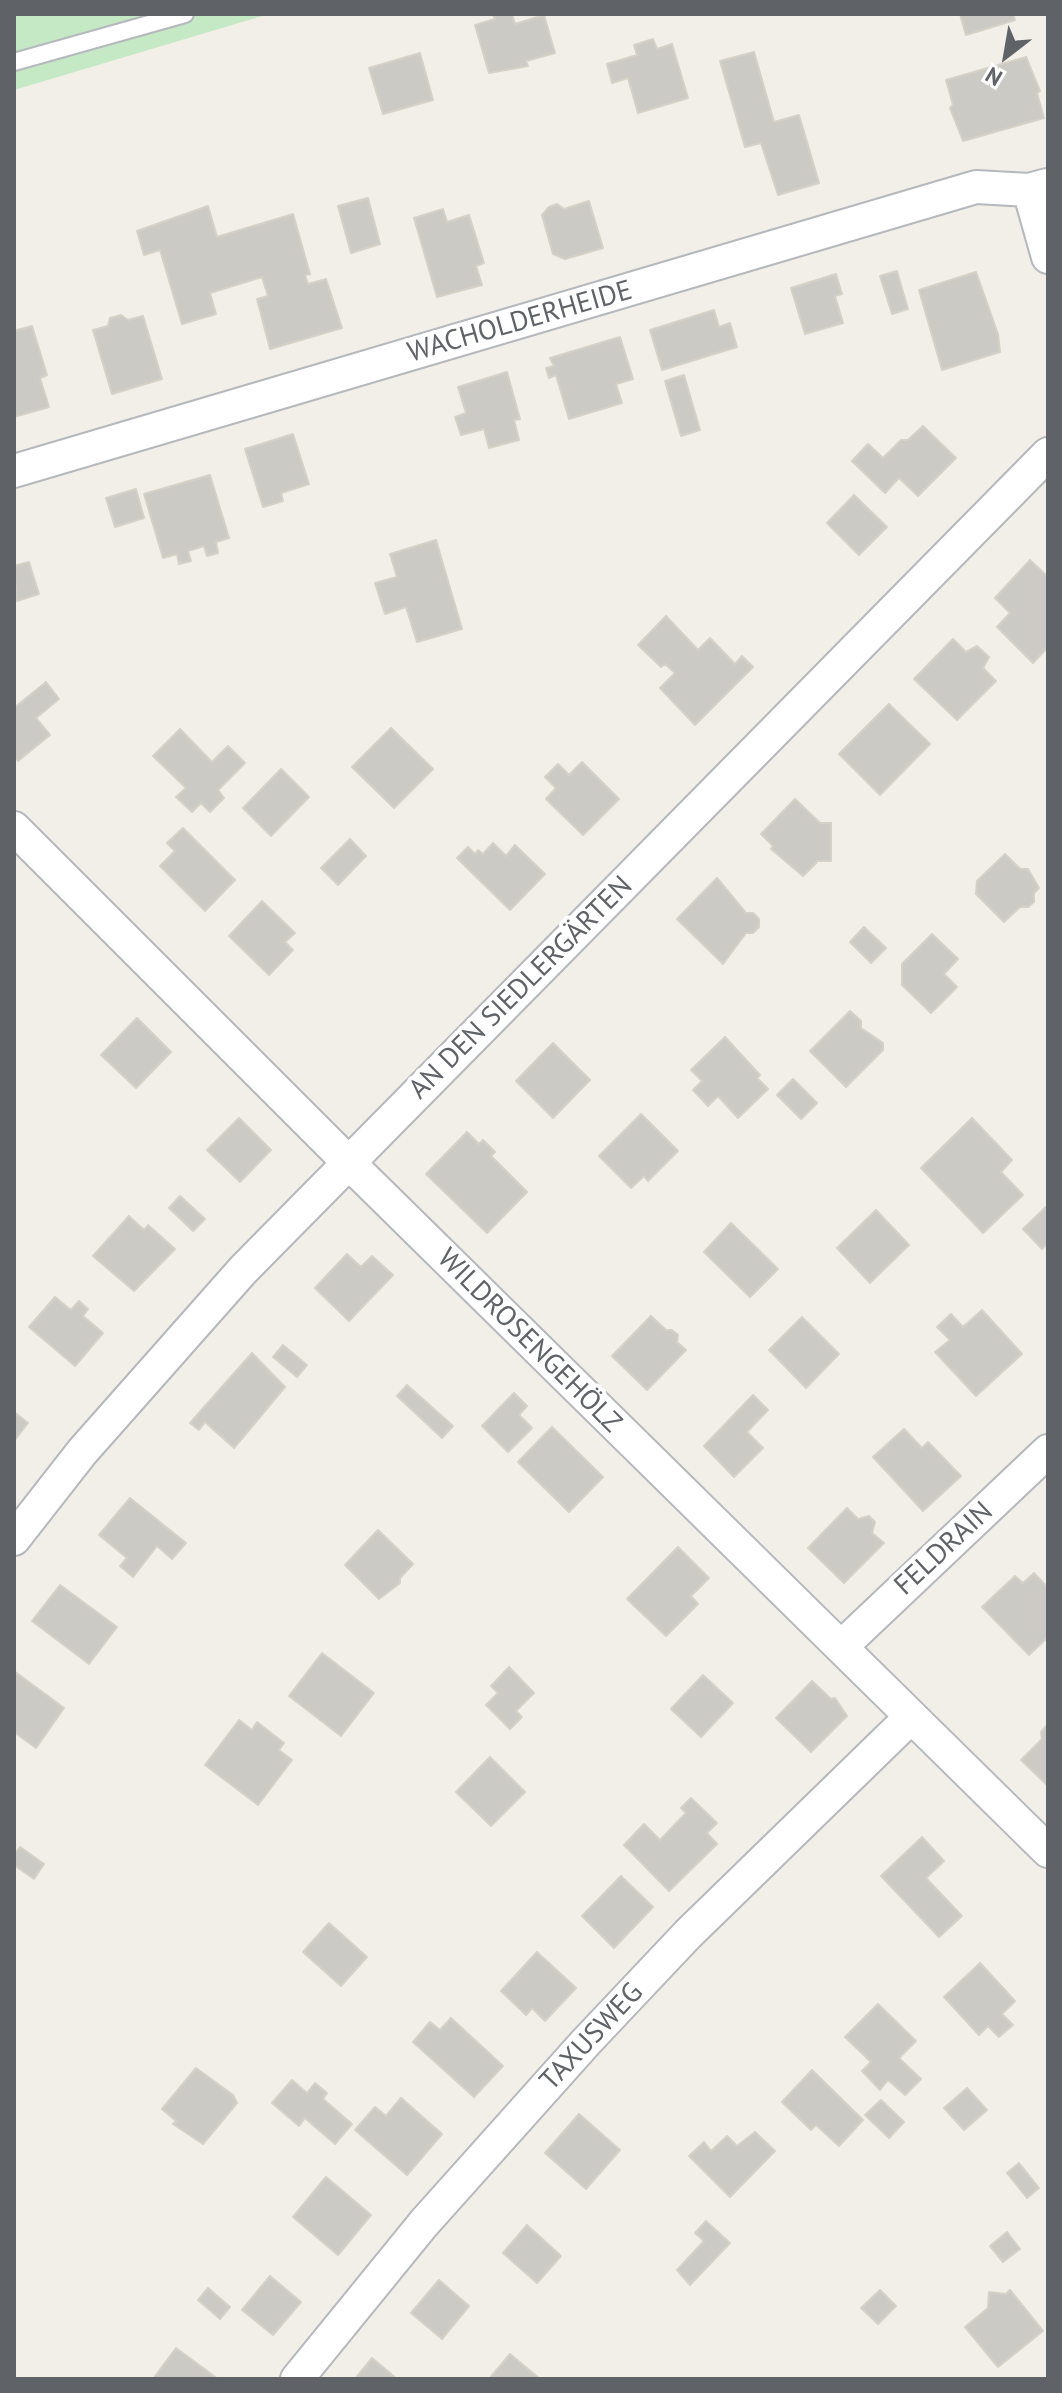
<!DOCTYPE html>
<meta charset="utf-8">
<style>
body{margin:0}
#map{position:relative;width:1062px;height:2393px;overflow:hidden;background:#f1efe8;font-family:"PT Sans",sans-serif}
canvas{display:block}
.frame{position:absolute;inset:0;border:16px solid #5f6368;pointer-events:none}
.north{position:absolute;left:966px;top:16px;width:80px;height:80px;-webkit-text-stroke:6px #fff;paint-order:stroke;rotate:211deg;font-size:22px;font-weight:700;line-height:32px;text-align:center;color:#5f6368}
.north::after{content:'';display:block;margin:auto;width:28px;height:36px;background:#5f6368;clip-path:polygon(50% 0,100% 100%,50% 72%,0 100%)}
</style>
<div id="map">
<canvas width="1062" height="2393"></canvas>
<div class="frame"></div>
<div class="north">N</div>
</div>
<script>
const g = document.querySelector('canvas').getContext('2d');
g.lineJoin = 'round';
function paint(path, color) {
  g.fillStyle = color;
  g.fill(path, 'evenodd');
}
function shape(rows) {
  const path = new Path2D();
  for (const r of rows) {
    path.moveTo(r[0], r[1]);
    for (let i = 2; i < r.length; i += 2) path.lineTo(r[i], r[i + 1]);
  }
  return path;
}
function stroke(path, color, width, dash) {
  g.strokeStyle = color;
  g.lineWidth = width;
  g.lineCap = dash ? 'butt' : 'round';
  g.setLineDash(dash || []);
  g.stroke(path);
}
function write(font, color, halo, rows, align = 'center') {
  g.font = font + ' "PT Sans",sans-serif';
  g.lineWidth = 8;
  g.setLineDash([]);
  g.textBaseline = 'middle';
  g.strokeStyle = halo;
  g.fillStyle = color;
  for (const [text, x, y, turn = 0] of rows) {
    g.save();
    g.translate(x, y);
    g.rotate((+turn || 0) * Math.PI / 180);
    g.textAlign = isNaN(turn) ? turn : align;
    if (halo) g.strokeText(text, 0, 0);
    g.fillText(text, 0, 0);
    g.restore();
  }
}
const green = shape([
 [14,14,269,14,14,90]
]);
const building = shape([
 [512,14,515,24,544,15,555,53,526,61,528,66,489,73,475,25,495,19,493,15,512,14],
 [960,14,1013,14,1015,20,966,35,960,14],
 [653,39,657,49,672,44,688,98,638,113,628,78,612,83,607,64,637,55,634,45,653,39],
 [754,52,774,122,799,115,819,183,778,195,761,143,745,147,720,61,754,52],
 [420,53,433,100,383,114,369,68,420,53],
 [1026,57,1040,91,1037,93,1044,118,963,141,950,108,953,105,946,80,1026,57],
 [368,198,380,244,351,253,338,206,368,198],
 [589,201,603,248,565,259,553,254,542,215,549,207,557,204,564,209,589,201],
 [208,206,217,237,293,214,310,274,305,275,308,284,326,279,342,328,270,349,257,299,268,296,262,277,210,293,216,314,182,324,160,250,144,255,137,231,208,206],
 [443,209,447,222,469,215,484,263,476,266,482,285,437,297,414,218,443,209],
 [897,271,908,309,892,314,880,276,897,271],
 [976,272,998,334,1000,352,942,370,919,290,976,272],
 [836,274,842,294,835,296,843,323,805,334,791,288,836,274],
 [714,310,719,327,730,323,737,347,662,370,650,330,714,310],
 [121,315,128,320,143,316,162,379,112,394,93,330,108,326,110,318,121,315],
 [32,326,47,375,40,378,49,407,14,417,14,331,32,326],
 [620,337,633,379,616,384,622,403,569,419,556,375,549,378,546,368,554,366,550,358,620,337],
 [507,372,520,419,514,420,519,440,489,448,484,429,461,435,455,417,466,413,458,387,507,372],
 [684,375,700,430,681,436,665,381,684,375],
 [923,426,956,458,918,496,899,478,885,493,852,461,868,444,883,458,901,440,908,440,923,426],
 [293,434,309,484,281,493,283,501,263,507,245,449,293,434],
 [210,475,229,538,216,542,218,553,207,556,204,546,188,551,191,561,179,564,177,554,163,558,144,494,210,475],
 [136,489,144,518,115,527,106,498,136,489],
 [854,495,887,527,859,555,827,523,854,495],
 [436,540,462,629,417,642,406,607,385,614,375,583,397,577,390,554,436,540],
 [1030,560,1048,577,1048,647,1033,663,997,627,1010,613,995,598,1030,560],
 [29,562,39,594,17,601,14,566,29,562],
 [666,616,698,650,710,638,735,664,742,656,753,667,695,725,660,688,675,673,665,664,661,667,638,645,666,616],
 [953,639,966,652,977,646,989,657,983,668,996,681,957,720,914,679,953,639],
 [46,682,59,699,36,718,50,735,18,761,14,756,14,708,46,682],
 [889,704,930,744,880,795,839,754,889,704],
 [391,728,433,769,394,808,352,767,391,728],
 [180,729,212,762,228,746,245,763,218,790,224,798,210,812,201,803,192,812,176,797,186,788,153,756,180,729],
 [582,762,619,799,583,835,546,799,556,788,545,777,558,764,569,775,582,762],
 [281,769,309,797,271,836,243,808,281,769],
 [795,799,820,823,831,823,831,861,818,861,803,876,771,849,773,846,761,834,795,799],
 [183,828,235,880,205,911,160,866,175,851,167,843,183,828],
 [350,839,366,856,338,885,321,868,350,839],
 [493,843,506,856,515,845,545,874,510,910,457,858,468,847,475,854,478,850,483,854,493,843],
 [1005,854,1020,869,1028,869,1039,888,1034,893,1034,902,1028,907,1020,907,1004,922,976,894,977,881,1005,854],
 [717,878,746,913,753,913,759,919,759,927,753,933,746,933,723,964,677,919,717,878],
 [262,901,295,933,285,942,293,950,269,975,229,936,262,901],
 [864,927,886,948,871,963,850,942,864,927],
 [932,934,958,959,944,974,957,987,931,1013,902,985,902,964,932,934],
 [850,1011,861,1021,861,1028,883,1043,883,1050,846,1087,810,1051,850,1011],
 [137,1018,171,1052,136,1088,101,1055,137,1018],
 [725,1037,760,1075,757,1078,768,1089,738,1118,718,1096,708,1106,693,1090,702,1081,691,1070,725,1037],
 [553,1043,590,1080,553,1118,516,1081,553,1043],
 [793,1079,817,1103,801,1119,777,1095,793,1079],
 [641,1114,678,1151,648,1181,644,1176,631,1188,599,1156,641,1114],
 [239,1118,271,1150,240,1182,207,1150,239,1118],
 [972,1118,1012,1160,1001,1172,1023,1195,983,1233,921,1168,972,1118],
 [467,1132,479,1144,483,1140,495,1152,491,1156,527,1192,487,1233,426,1174,467,1132],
 [180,1196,205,1219,193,1231,169,1208,180,1196],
 [1048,1205,1048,1243,1042,1249,1023,1229,1048,1205],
 [876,1210,909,1245,870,1283,837,1248,876,1210],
 [129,1216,144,1230,148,1225,175,1249,134,1291,93,1256,129,1216],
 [731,1223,778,1269,750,1297,704,1252,731,1223],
 [347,1254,361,1267,372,1256,393,1275,349,1321,315,1288,347,1254],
 [55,1297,71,1310,79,1301,88,1309,83,1316,103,1333,75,1366,29,1327,55,1297],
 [982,1310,1022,1354,976,1396,935,1352,950,1340,937,1327,951,1314,963,1327,982,1310],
 [651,1316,666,1330,672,1330,678,1335,677,1342,686,1350,647,1390,612,1356,651,1316],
 [802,1317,839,1354,806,1388,769,1350,802,1317],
 [283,1345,307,1365,297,1377,273,1357,283,1345],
 [252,1353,285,1387,234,1448,205,1422,199,1430,190,1423,252,1353],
 [407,1385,453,1426,442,1438,397,1396,407,1385],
 [514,1393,527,1406,519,1415,532,1428,508,1452,482,1426,514,1393],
 [753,1395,768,1410,747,1432,763,1448,734,1477,704,1446,753,1395],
 [14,1412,28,1423,14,1441,14,1412],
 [552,1427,603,1477,569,1512,518,1462,552,1427],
 [904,1429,922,1448,928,1442,961,1476,923,1511,873,1457,904,1429],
 [130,1498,186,1543,172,1559,157,1546,133,1577,120,1566,127,1558,99,1535,130,1498],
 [847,1508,858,1519,869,1516,875,1522,872,1533,884,1543,844,1583,808,1548,847,1508],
 [378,1530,413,1564,400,1578,400,1583,379,1599,345,1565,378,1530],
 [678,1547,709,1578,691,1596,698,1604,666,1636,627,1599,678,1547],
 [1034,1573,1048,1588,1048,1637,1029,1655,982,1607,1015,1576,1023,1583,1034,1573],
 [60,1585,117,1627,89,1664,32,1621,60,1585],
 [322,1653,374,1693,341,1736,289,1696,322,1653],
 [509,1667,534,1693,516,1711,522,1717,510,1729,486,1705,498,1693,491,1686,509,1667],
 [14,1671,64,1708,36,1748,14,1732,14,1671],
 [703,1675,733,1703,701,1737,671,1709,703,1675],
 [812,1681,831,1699,835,1698,847,1716,811,1752,776,1718,812,1681],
 [239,1720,252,1730,257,1722,284,1743,279,1750,292,1760,258,1805,205,1765,239,1720],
 [1048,1724,1048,1786,1021,1760,1042,1739,1041,1732,1048,1724],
 [490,1757,525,1792,491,1826,456,1792,490,1757],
 [691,1798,717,1823,707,1833,717,1844,669,1891,624,1845,644,1824,660,1840,686,1813,681,1808,691,1798],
 [922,1837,944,1861,926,1878,962,1916,939,1937,881,1876,922,1837],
 [20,1847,44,1864,34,1879,14,1865,14,1855,20,1847],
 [621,1876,653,1907,614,1948,582,1916,621,1876],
 [329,1923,367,1957,341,1986,303,1952,329,1923],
 [537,1952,576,1988,545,2021,532,2008,526,2015,501,1991,537,1952],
 [980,1963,1015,2001,1002,2014,1013,2025,999,2037,988,2026,979,2035,944,1997,980,1963],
 [878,2004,916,2041,899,2058,921,2079,905,2095,888,2080,880,2090,862,2071,871,2062,845,2037,878,2004],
 [451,2018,503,2066,474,2097,413,2042,430,2022,440,2030,451,2018],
 [196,2068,233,2095,237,2103,203,2144,173,2124,176,2121,162,2109,196,2068],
 [812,2070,863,2120,839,2146,816,2125,811,2130,782,2102,812,2070],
 [292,2080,307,2093,315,2083,327,2093,323,2099,352,2124,335,2144,305,2118,299,2126,272,2103,292,2080],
 [967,2088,987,2110,964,2130,944,2108,967,2088],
 [401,2098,442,2134,407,2175,355,2130,375,2107,386,2116,401,2098],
 [881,2100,904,2122,889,2138,865,2115,881,2100],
 [579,2114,620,2150,586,2189,545,2153,579,2114],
 [755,2132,775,2151,730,2197,689,2156,704,2142,711,2151,727,2136,737,2146,755,2132],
 [1019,2163,1039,2188,1027,2198,1007,2173,1019,2163],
 [326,2177,371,2215,338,2255,293,2217,326,2177],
 [706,2221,730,2243,690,2285,677,2270,704,2241,695,2233,706,2221],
 [527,2225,561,2256,537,2283,503,2253,527,2225],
 [1007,2232,1020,2249,1003,2262,990,2246,1007,2232],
 [270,2276,301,2302,273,2335,242,2310,270,2276],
 [439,2280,469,2306,442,2339,411,2313,439,2280],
 [208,2288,230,2307,220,2319,198,2300,208,2288],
 [880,2290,896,2306,878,2324,861,2308,880,2290],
 [1010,2290,1043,2331,998,2367,965,2327,988,2308,989,2292,1006,2294,1010,2290],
 [176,2348,218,2379,153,2379,176,2348],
 [510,2354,540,2379,489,2379,510,2354],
 [372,2358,397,2379,355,2379,372,2358]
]);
const lane = shape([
 [14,62,185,14]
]);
const street = shape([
 [1047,185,1029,190,1048,257],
 [14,471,976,187,1029,190],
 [14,828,348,1162,1048,1851],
 [14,1539,82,1452,243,1270,1048,454],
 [841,1647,1048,1451],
 [297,2379,424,2223,586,2042,688,1934,911,1717]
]);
const streetNames = [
 ["WACHOLDERHEIDE",520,322,-16],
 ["AN DEN SIEDLERGÄRTEN",521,988,-45],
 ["WILDROSENGEHÖLZ",529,1341,45],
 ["FELDRAIN",944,1549,-43],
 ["TAXUSWEG",592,2037,-47]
];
paint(green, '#c5e8c5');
paint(building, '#cccac5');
stroke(building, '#d6d1c6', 2);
stroke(lane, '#b5b8bc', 20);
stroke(street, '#b5b8bc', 36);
stroke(lane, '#fff', 16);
stroke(street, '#fff', 32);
write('28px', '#5f6368', '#fff', streetNames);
</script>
